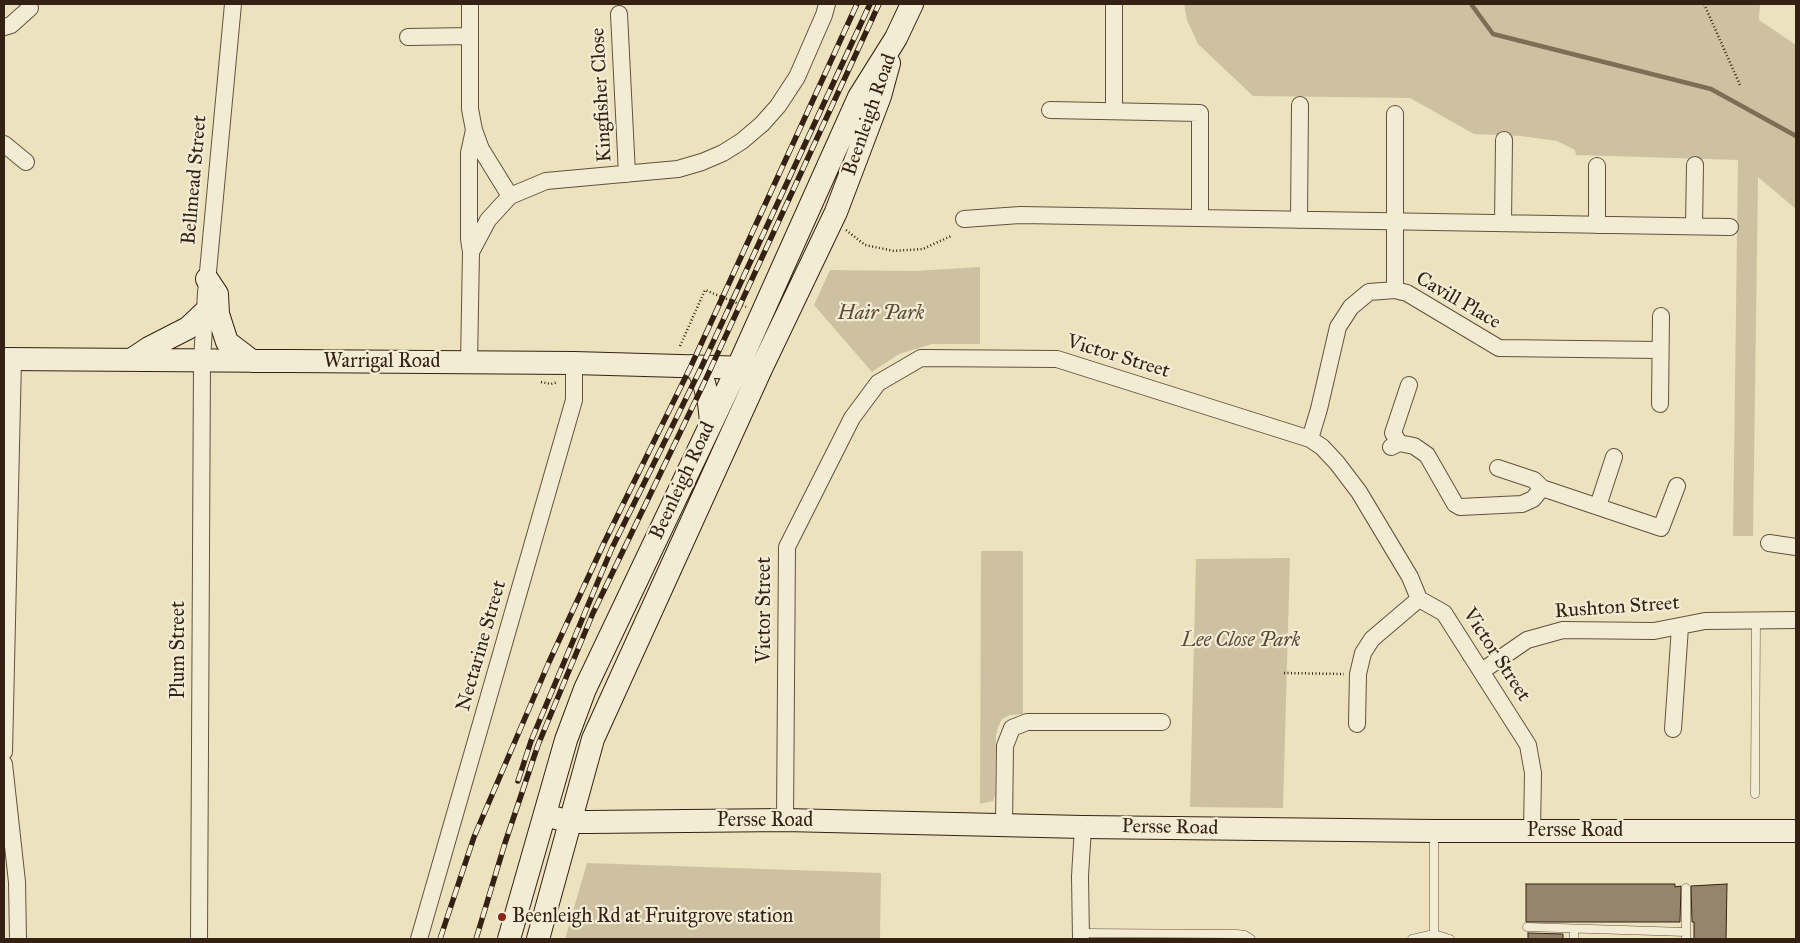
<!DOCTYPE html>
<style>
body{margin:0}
#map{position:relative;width:1800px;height:943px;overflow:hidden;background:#ede2be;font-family:"IM FELL Great Primer",serif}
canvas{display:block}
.frame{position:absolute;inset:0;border:5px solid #352113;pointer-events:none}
</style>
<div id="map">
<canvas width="1800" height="943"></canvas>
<div class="frame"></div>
</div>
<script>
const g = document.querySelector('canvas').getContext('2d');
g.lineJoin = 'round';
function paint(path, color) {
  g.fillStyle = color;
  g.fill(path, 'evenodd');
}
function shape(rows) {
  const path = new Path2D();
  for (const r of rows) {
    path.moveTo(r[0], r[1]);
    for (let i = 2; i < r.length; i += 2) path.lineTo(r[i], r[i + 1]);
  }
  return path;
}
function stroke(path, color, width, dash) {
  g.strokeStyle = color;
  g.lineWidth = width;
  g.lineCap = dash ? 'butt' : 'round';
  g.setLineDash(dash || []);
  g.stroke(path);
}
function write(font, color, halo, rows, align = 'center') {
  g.font = font + ' "IM FELL Great Primer",serif';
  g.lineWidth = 4.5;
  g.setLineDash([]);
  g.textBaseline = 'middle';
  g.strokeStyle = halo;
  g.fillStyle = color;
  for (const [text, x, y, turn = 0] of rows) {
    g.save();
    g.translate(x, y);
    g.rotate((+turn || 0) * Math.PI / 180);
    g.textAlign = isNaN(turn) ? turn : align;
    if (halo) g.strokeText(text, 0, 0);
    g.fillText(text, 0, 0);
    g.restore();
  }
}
const green = shape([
 [1184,4,1760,4,1759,20,1796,45,1796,209,1758,177,1753,536,1733,536,1738,160,1576,155,1575,150,1557,141,1521,136,1474,134,1410,98,1253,96,1198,44,1187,20],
 [980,267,980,344,932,344,899,354,872,372,814,305,830,270,915,271],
 [981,551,1023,551,1023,714,1010,715,1002,719,998,727,996,735,995,795,993,801,980,804],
 [1290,558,1283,808,1190,807,1196,559],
 [587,863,881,873,880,939,565,939]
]);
const stream = shape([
 [1471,4,1493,34,1711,89,1796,136]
]);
const building = shape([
 [1526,884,1675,884,1675,887,1681,886,1680,922,1526,922,1526,884],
 [1727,884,1726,939,1694,939,1694,922,1692,922,1691,886,1727,884],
 [1528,933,1563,934,1563,939,1528,939,1528,933]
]);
const path = shape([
 [1704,4,1740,85],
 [846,230,865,245,894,251,923,249,951,236],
 [680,346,705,290,746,307],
 [541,382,551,384,558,382],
 [1284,673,1344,674]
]);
const lane = shape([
 [1755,794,1756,620],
 [1434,833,1434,934,1450,939],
 [1527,927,1686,932,1686,939],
 [1686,932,1686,888],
 [1082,933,1237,934,1245,935,1251,939],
 [1412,939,1434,934],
 [1574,939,1574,929]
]);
const street = shape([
 [470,4,470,109,474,130,481,149,510,196],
 [619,14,627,174],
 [4,27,11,25,30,8],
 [408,37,470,36],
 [1050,110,1200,113,1200,218],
 [1114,111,1114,4],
 [4,144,26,162],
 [1597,166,1597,225],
 [964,219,1020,215,1730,227],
 [1299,220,1300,105],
 [1503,223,1504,140],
 [1694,226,1695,165],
 [471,252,469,239,469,153,474,130],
 [1395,290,1395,114],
 [469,363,471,252,488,220,510,196,546,181,678,169,702,162,723,153,742,141,762,124,778,106,797,77,824,15,827,4],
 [1660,404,1661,316],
 [1310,439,1319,409,1338,327,1351,307,1369,292,1395,290,1407,293,1499,348,1659,350],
 [1399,443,1393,433,1409,385],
 [1391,447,1399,443,1414,446,1427,455,1455,504,1460,507,1522,504,1533,499,1542,488,1661,528,1677,486],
 [1498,468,1534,480,1542,488],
 [1598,506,1614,457],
 [1769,543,1796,547],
 [1482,671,1527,640,1563,630,1654,631,1705,621,1796,620],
 [1357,724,1358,674,1363,653,1372,639,1419,599],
 [1673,729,1680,627],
 [4,752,13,359],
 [4,764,17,882,18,939],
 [785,820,787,547,852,418,878,383,921,358,1057,359,1310,439,1322,447,1337,463,1359,492,1410,577,1419,599,1444,613,1528,745,1533,773,1532,831],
 [1004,824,1005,746,1012,728,1027,722,1162,722],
 [199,939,202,361,206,293,233,4],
 [419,939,574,400,574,363],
 [1081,939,1080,876,1083,827]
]);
const secondary = shape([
 [207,279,217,294,218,314,227,342,252,361],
 [4,359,574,363,750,368],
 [131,360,149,348,188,328,205,312],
 [691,366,699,371,704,383,709,403,711,421],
 [545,815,570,822,588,822,785,820,1083,827,1434,831,1796,831],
 [509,939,566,740,585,689,738,367,859,97,896,38,912,4],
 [538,939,593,739,761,369,836,212,880,96,889,63]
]);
const rail = shape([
 [518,781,531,741,612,548,702,366,870,4],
 [440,939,474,837,549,662,604,543,691,366,857,4],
 [476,939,505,843,538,745,593,613,704,383,879,4]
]);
const markers = [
 [502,917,5,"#8f2418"]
];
const streetNames = [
 ["Kingfisher Close",602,95,-93],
 ["Beenleigh Road",870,115,-71],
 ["Bellmead Street",195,180,-85],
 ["Cavill Place",1458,301,30],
 ["Victor Street",1118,357,17],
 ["Warrigal Road",382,362],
 ["Beenleigh Road",683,481,-65],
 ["Rushton Street",1617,608,-4],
 ["Victor Street",765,610,-90],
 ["Nectarine Street",482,646,-74],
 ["Plum Street",179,650,-90],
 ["Victor Street",1496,655,57],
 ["Persse Road",765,821],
 ["Persse Road",1170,828,1],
 ["Persse Road",1575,831]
];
const parkNames = [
 ["Hair Park",881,314],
 ["Lee Close Park",1241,641]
];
const poiNames = [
 ["Beenleigh Rd at Fruitgrove station",512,917]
];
paint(green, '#cec1a1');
stroke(stream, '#7e6d57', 4.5);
paint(building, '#95856c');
stroke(building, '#352113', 1);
stroke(lane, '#63513e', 9);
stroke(street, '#63513e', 18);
stroke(secondary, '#352113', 24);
stroke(path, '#352113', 2.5, [1, 2.5]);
stroke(lane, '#f3ecd5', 8);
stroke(street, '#f3ecd5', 16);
stroke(secondary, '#f3ecd5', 22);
stroke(rail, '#352113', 5.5);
stroke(rail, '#f3ecd5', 4, [11]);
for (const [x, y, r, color] of markers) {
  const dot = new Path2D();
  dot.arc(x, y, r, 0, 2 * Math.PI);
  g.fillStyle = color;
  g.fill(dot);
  stroke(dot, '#f3ecd5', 2);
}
write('20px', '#352113', '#f3ecd5', streetNames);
write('italic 20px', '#5b4936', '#f3ecd5', parkNames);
write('20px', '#352113', '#f3ecd5', poiNames, 'left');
</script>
